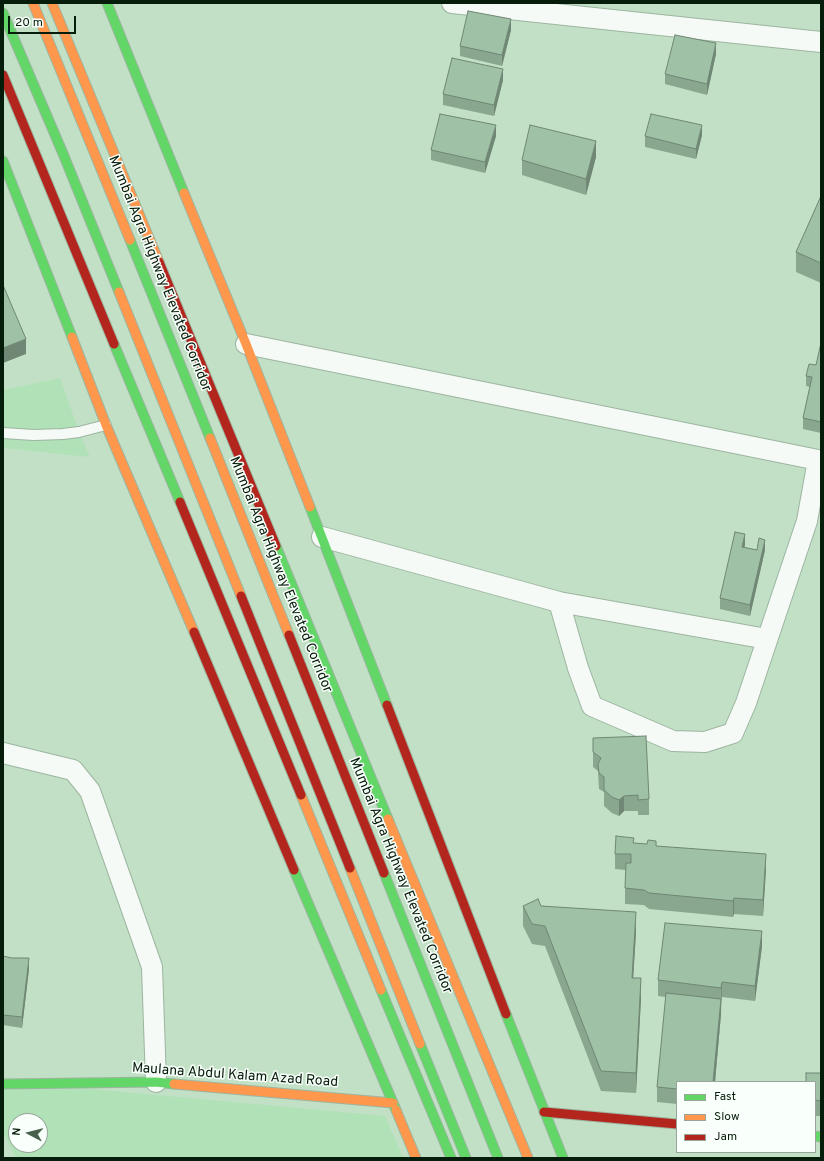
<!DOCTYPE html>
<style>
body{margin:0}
#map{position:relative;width:824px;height:1161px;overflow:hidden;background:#c1e0c5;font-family:Overpass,sans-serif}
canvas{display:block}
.frame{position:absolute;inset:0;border:4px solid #071d0c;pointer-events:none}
.legend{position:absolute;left:676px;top:1081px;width:140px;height:72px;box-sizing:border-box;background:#f9fffa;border:1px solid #98a59b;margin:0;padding:5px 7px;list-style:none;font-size:12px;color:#071d0c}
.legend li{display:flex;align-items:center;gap:8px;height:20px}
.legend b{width:20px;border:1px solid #98a59b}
.north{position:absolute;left:8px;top:1113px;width:40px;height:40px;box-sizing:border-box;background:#f9fffa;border:1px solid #98a59b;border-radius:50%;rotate:277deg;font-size:11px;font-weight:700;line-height:16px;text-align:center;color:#071d0c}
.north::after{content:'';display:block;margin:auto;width:14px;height:18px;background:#48614d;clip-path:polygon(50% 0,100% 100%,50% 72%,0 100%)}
.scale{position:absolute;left:8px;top:16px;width:68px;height:18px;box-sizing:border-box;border:2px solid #071d0c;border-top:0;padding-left:5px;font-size:12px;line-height:14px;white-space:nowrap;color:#071d0c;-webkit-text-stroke:3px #f9fffa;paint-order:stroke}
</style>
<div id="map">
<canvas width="824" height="1161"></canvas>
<div class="frame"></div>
<ul class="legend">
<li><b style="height:5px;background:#63d668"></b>Fast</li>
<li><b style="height:5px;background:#ff974d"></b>Slow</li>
<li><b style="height:5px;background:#b3261e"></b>Jam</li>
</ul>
<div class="north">N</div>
<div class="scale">20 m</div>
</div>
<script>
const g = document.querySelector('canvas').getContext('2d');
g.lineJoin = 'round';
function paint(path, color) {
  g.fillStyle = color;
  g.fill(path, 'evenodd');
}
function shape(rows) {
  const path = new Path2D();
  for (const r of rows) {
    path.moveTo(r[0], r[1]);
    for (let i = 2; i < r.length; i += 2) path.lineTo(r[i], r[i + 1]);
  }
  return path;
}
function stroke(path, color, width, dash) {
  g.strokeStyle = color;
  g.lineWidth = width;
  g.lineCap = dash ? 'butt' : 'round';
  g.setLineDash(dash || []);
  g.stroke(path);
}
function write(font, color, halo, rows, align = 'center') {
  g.font = font + ' Overpass,sans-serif';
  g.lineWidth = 3;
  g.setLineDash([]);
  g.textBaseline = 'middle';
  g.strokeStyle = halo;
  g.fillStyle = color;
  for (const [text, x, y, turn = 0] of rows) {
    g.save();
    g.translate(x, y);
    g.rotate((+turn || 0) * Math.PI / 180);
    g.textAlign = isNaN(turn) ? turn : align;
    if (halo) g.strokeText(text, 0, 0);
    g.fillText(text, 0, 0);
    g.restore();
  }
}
const built = shape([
 [60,378,79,432,90,457,3,448,3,390],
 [3,1081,385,1116,403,1158,16,1158,3,1132],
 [16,1121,40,1121,40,1145,16,1145]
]);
const lane = shape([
 [3,433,34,435,63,434,79,432,106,425]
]);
const street = shape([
 [452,3,821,42],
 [246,344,818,460,807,521,746,703,733,733,705,742,673,741,592,706,578,668,559,602],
 [322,537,559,602,767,639],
 [3,753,73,770,90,791,152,967,156,1082]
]);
const fast = shape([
 [107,3,184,193],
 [3,13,64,156,119,292],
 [3,161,72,337],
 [130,240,210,438],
 [114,344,180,502],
 [310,507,387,705],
 [276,546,388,819],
 [294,870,396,1110],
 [384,873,498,1158],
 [381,990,451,1158],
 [506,1014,563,1158],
 [420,1044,466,1158],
 [3,1084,156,1082,174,1084],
 [815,1136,821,1137]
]);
const slow = shape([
 [33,3,130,240],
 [52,3,159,262],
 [184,193,246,344,310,507],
 [119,292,241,596],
 [72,337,106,425,194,632],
 [210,438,289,635],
 [301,795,381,990],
 [388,819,528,1158],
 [350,868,420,1044],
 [174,1084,393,1103],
 [396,1110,416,1158]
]);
const jam = shape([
 [3,75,114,344],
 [159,262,276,546],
 [180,502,301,795],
 [241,596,350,868],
 [194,632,294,870],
 [289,635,384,873],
 [387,705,506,1014],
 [544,1112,677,1124]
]);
const wall = shape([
 [511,30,502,66,460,56,460,46],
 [716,54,707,95,665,84,665,74],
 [503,80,494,116,443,105,443,94],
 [702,135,696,159,645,147,645,136],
 [496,136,485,173,431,160,431,150],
 [596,157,586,195,522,175,522,160],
 [821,196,821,283,796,272,796,252],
 [821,343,821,433,803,429,803,418,810,387,806,386,806,376,816,365],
 [745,545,744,547,757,550,765,550,750,616,720,609,720,598],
 [593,738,649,799,649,815,638,815,638,811,624,811,619,816,612,813,604,806,604,792,599,789,598,771,593,767],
 [634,843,656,846,766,869,763,916,734,914,733,917,713,915,649,909,644,905,625,904,625,888,626,870,615,869,615,854],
 [523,906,541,906,636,932,633,978,641,998,636,1093,601,1091,545,946,532,944,523,926],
 [762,946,755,1001,722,997,721,1002,721,1014,715,1082,677,1082,677,1104,657,1102,657,1087,666,997,658,996,658,980],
 [3,956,29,969,22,1028,3,1025],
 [821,1073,821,1116,815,1116,815,1082]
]);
const shadedWall = shape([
 [511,19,511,30,502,66,502,55],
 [716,43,716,54,707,95,707,84],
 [503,69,503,80,494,116,494,105],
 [496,125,496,136,485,173,485,162],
 [702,125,702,135,696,159,696,149],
 [596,141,596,157,586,195,586,179],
 [26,339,26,354,3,363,3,348],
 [745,534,745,545,742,557,742,547],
 [765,540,765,550,750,616,750,605],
 [624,796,624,811,619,816,619,800],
 [766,854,766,869,763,916,763,900],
 [734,898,734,914,733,917,733,901],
 [636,912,636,932,632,998,632,978],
 [762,931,762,946,755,1001,755,986],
 [29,958,29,969,22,1028,22,1017],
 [641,978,641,998,636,1093,636,1073],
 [722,982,721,1014,715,1082,713,1082,721,1001,721,988]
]);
const building = shape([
 [468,11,511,19,502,55,460,46,468,11],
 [675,35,716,43,707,84,665,74,675,35],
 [452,58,503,69,494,105,443,94,452,58],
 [440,114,496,125,485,162,431,150,440,114],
 [651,114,702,125,696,149,645,136,651,114],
 [530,125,596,141,586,179,522,160,530,125],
 [821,196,821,263,796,252,821,196],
 [3,285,26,339,3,348,3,285],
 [821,343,821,422,803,418,812,377,806,376,809,364,816,365,821,343],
 [735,532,745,534,742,547,757,550,759,538,765,540,750,605,720,598,735,532],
 [646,736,649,799,638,800,638,795,624,796,619,800,612,797,604,790,604,777,599,773,598,764,601,758,593,752,593,738,646,736],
 [616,836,634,838,633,843,647,844,648,840,656,841,656,846,766,854,763,900,734,898,733,901,713,899,649,893,644,890,625,888,626,863,631,863,631,854,615,854,616,836],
 [538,899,541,906,636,912,632,978,641,978,636,1073,601,1071,545,926,532,924,523,906,538,899],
 [665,923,762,931,755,986,722,982,721,988,658,980,665,923],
 [3,956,12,958,29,958,22,1017,3,1015,3,956],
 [666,993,721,999,713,1082,677,1082,677,1089,657,1087,666,993],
 [806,1073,821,1073,821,1101,815,1100,815,1082,806,1082,806,1073]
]);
const streetNames = [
 ["Mumbai Agra Highway Elevated Corridor",159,274,68],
 ["Mumbai Agra Highway Elevated Corridor",280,575,68],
 ["Mumbai Agra Highway Elevated Corridor",400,876,68],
 ["Maulana Abdul Kalam Azad Road",235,1076,4]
];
paint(built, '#b0e1b7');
stroke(lane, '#9db5a1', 12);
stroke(street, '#9db5a1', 22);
stroke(fast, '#9db5a1', 11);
stroke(slow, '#9db5a1', 11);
stroke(jam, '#9db5a1', 11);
stroke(lane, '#f6faf6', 10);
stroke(street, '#f6faf6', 20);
stroke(fast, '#63d668', 9);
stroke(slow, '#ff974d', 9);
stroke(jam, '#b3261e', 9);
paint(wall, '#89a68f');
paint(shadedWall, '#6f8774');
paint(building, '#9fc1a6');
stroke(building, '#6f8774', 1);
write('14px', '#071d0c', '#f9fffa', streetNames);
</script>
